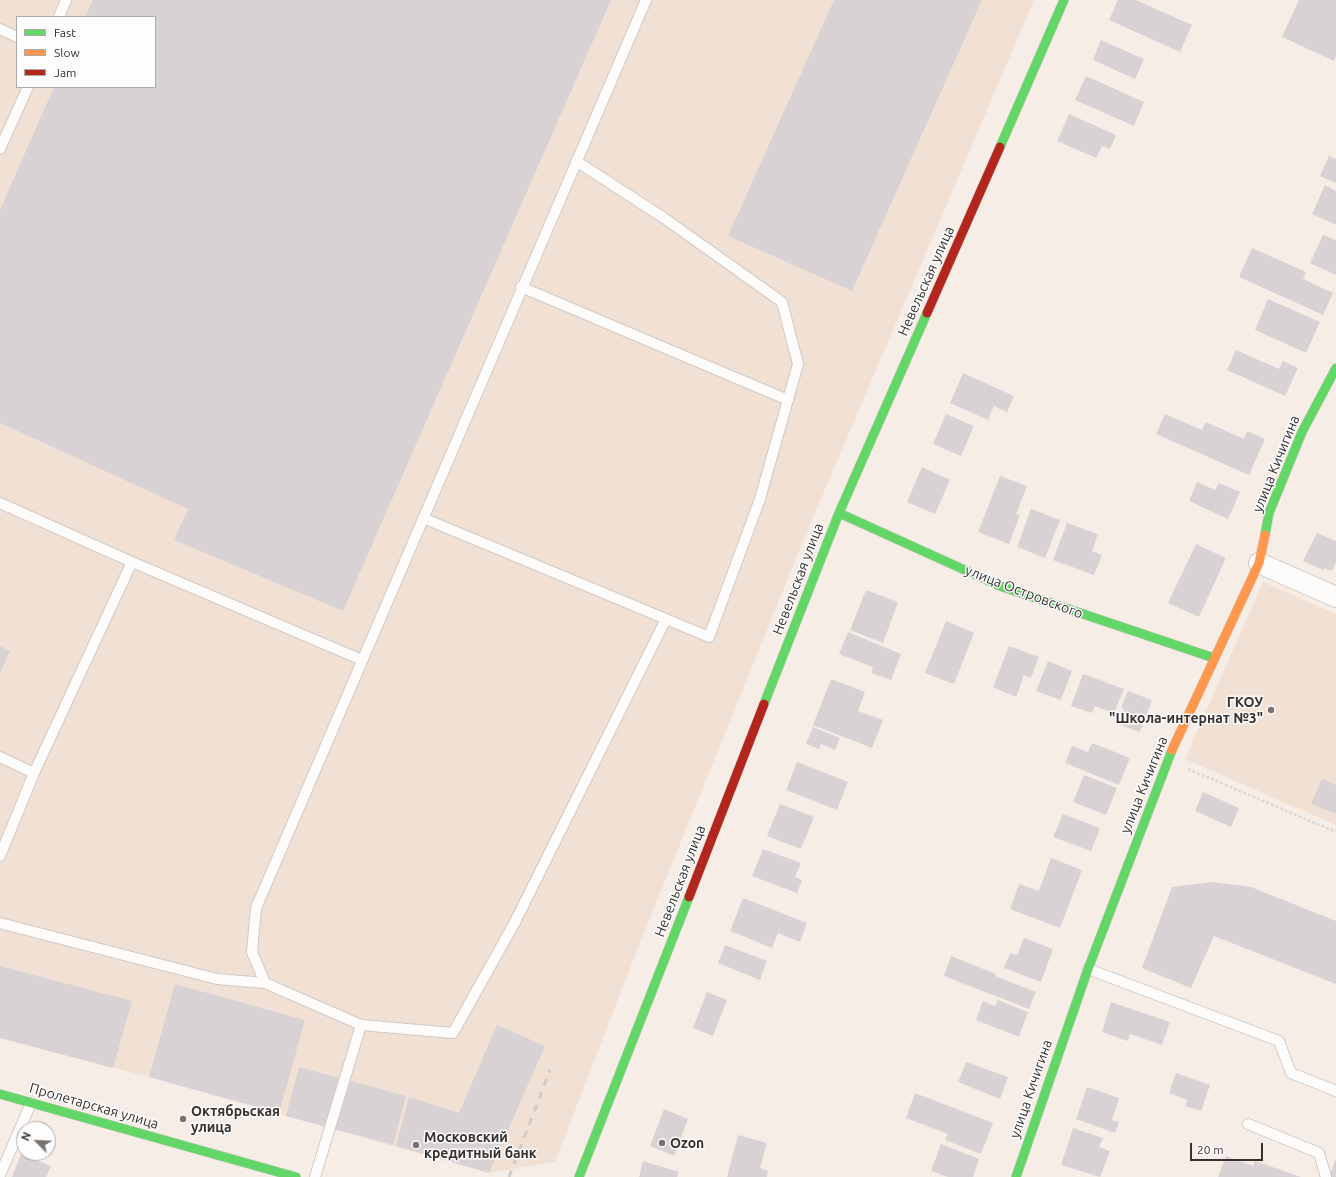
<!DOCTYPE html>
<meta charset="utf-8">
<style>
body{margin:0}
#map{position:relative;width:1336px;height:1177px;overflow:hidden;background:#f7ede7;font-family:Ubuntu,sans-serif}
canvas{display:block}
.legend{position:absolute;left:16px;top:16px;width:140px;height:72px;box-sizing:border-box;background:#fdfdfd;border:1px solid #aeaba9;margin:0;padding:5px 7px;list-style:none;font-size:12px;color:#37302c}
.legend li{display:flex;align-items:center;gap:8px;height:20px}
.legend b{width:20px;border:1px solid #aeaba9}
.north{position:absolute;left:16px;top:1121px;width:40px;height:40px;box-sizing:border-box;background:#fdfdfd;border:1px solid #aeaba9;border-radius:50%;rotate:294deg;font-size:11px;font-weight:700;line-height:16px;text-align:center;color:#37302c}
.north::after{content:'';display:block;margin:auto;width:14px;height:18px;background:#7a726d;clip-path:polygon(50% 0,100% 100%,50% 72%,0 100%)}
.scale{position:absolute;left:1190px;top:1143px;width:73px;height:18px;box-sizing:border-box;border:2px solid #37302c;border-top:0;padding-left:5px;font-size:12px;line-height:14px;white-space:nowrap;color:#37302c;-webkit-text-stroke:3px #fdfdfd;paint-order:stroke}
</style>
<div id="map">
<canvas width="1336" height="1177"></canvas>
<ul class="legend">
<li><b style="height:5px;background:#63d668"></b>Fast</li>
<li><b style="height:5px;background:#ff974d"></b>Slow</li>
<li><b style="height:5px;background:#b3261e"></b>Jam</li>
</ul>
<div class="north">N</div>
<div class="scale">20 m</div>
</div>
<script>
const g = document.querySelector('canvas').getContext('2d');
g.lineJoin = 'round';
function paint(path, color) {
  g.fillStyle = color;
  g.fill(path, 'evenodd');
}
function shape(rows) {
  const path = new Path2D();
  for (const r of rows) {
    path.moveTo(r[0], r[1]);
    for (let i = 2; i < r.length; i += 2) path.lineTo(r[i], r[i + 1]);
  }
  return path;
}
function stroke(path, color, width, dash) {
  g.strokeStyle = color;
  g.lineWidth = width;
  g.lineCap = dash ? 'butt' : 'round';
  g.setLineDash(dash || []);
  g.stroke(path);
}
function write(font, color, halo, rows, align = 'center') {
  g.font = font + ' Ubuntu,sans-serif';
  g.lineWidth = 3;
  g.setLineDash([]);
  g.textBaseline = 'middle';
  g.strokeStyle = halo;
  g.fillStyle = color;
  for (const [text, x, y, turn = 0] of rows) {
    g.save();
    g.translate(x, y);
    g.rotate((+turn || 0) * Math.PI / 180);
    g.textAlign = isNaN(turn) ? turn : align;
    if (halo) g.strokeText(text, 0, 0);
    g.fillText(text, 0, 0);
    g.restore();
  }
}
const built = shape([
 [0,0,1034,0,806,534,639,945,555,1162,489,1173,149,1077,0,1038],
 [17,17,155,17,155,87,17,87],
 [1263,582,1336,614,1336,825,1185,759]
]);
const building = shape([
 [93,0,611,0,343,611,174,540,188,509,0,423,0,210,54,87,155,87,155,17,85,17],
 [834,0,982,0,852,291,728,236],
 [1118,0,1136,0,1192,25,1180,52,1109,20],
 [1299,0,1336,0,1336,56,1334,61,1282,37],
 [1101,40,1144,59,1135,79,1093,60],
 [1086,76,1144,102,1134,126,1075,100],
 [1069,114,1116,135,1110,149,1102,146,1096,158,1057,141],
 [1329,156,1336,159,1336,183,1320,176],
 [1325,185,1336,191,1336,225,1312,214],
 [1323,235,1336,240,1336,275,1310,263],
 [1252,248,1306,272,1303,279,1333,293,1323,315,1239,277],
 [1268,299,1320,322,1306,353,1255,330],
 [1236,350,1279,369,1283,361,1298,368,1285,396,1227,370],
 [963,373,1014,396,1007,412,994,406,988,420,950,403],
 [946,414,974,426,961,456,933,444],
 [1165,414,1202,430,1206,422,1244,439,1247,431,1265,439,1249,475,1156,434],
 [922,467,950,480,935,514,907,502],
 [1000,476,1027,486,1016,514,1020,515,1009,544,978,532],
 [1197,482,1215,490,1219,483,1240,492,1228,519,1189,501],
 [1031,509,1060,520,1045,558,1017,547],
 [1067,523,1098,534,1092,551,1102,555,1094,575,1053,560],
 [1317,533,1336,541,1336,563,1332,571,1324,568,1323,570,1303,561],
 [1196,544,1226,558,1199,617,1168,603],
 [866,590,898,602,883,643,850,630],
 [946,621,974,633,954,684,925,673],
 [848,632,901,654,891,680,871,673,873,667,839,654],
 [0,646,10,651,0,673],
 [1009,646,1039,657,1031,678,1024,675,1016,697,993,687],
 [1048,661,1072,671,1061,700,1036,691],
 [1083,674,1124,689,1114,713,1095,706,1092,713,1071,706],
 [831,679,865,692,858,711,883,720,872,748,813,725],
 [1128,691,1152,700,1140,732,1118,724,1124,709,1121,708],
 [813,727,840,738,835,750,821,744,819,749,806,744],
 [1092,743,1130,758,1119,785,1065,763,1072,746,1088,752],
 [797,762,848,782,837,810,786,790],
 [1084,775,1117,788,1106,815,1073,802],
 [1322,779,1336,785,1336,814,1311,804],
 [1203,792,1239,808,1231,827,1195,811],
 [780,804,814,817,801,849,767,836],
 [1063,814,1100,828,1091,851,1053,837],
 [763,849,801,863,795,877,802,880,797,893,752,876],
 [1051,858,1082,870,1060,928,1010,909,1019,884,1039,891],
 [1212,882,1251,887,1336,921,1336,984,1214,936,1191,988,1142,968,1172,887],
 [743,898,807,923,800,942,778,933,772,948,730,931],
 [1024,938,1053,949,1041,982,1004,968,1010,953,1017,955],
 [725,945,767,961,760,980,718,963],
 [951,956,996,974,995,976,1036,992,1029,1009,944,976],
 [0,966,132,1001,113,1068,0,1038],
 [175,984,305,1020,279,1113,149,1077],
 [707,992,727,1000,713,1036,693,1028],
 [998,1000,1028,1012,1019,1037,976,1020,983,1001,995,1006],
 [1111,1002,1170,1022,1162,1045,1130,1034,1128,1041,1102,1032],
 [497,1025,545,1046,489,1173,396,1146,409,1097,459,1113],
 [966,1062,1008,1077,1000,1099,958,1082],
 [299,1067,406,1096,393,1145,286,1116],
 [1176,1073,1210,1085,1201,1111,1185,1106,1187,1100,1169,1093],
 [1087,1087,1119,1098,1112,1120,1119,1122,1115,1133,1076,1119],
 [915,1093,993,1123,981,1154,945,1140,948,1134,906,1118],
 [664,1109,688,1119,674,1156,650,1146],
 [1073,1128,1103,1138,1099,1147,1110,1151,1100,1177,1061,1165],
 [738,1135,767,1143,760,1168,768,1171,767,1177,727,1177],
 [941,1144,979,1159,973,1177,948,1177,931,1171],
 [21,1154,51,1166,46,1177,12,1177],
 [1226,1156,1253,1166,1255,1161,1301,1177,1218,1177],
 [1336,1158,1336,1177,1329,1177],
 [643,1161,679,1172,677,1177,639,1177]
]);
const path = shape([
 [1188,769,1336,832]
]);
const lane = shape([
 [59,17,66,0],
 [0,29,17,37],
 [0,149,28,87],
 [576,161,664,218,782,302,798,364,760,499,709,637,666,619],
 [521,287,788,400],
 [0,503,132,562,34,773,0,856],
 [132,562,362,660],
 [0,757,34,773],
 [0,923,217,979,265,983,361,1025,453,1033,515,922,666,619,423,518],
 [1088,969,1279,1041,1291,1073,1336,1091],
 [265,983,252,952,256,908,646,0],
 [1248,1124,1319,1153,1326,1177],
 [0,1175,31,1103],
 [315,1177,361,1025]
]);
const street = shape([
 [1259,563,1336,597]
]);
const fast = shape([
 [1000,147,1064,0],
 [839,513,1000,586,1214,658],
 [1265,535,1269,513,1302,432,1336,368],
 [764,704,839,513,927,313],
 [0,1094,296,1177],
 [579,1177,689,897],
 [1016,1177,1088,969,1172,750]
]);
const slow = shape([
 [1172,750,1259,563,1265,535]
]);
const jam = shape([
 [927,313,1000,147],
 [689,897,764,704]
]);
const rail = shape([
 [509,1177,550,1070]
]);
const markers = [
 [1271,710,4,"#7a726d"],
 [183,1119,4,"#7a726d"],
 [662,1143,4,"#7a726d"],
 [416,1145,4,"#7a726d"]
];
const streetNames = [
 ["Невельская улица",926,281,-66],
 ["улица Кичигина",1276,464,-68],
 ["Невельская улица",798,579,-69],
 ["улица Островского",1024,592,21],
 ["улица Кичигина",1144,785,-68],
 ["Невельская улица",680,881,-69],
 ["улица Кичигина",1031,1089,-71],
 ["Пролетарская улица",94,1106,16]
];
const poiNames = [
 ["ГКОУ",1263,702,"right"],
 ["\"Школа-интернат №3\"",1263,718,"right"],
 ["Октябрьская",191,1111],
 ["улица",191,1127],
 ["Московский",424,1137],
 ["кредитный банк",424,1153],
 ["Ozon",670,1143]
];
paint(built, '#f1e0d4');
paint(building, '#d9d2d5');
stroke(lane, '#d2c9c4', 12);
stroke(street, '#d2c9c4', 22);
stroke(fast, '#d2c9c4', 10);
stroke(slow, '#d2c9c4', 10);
stroke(jam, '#d2c9c4', 10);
stroke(path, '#dbd9d7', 2.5, [3, 2]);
stroke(lane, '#fefcfb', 10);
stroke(street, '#fefcfb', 20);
stroke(fast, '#63d668', 9);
stroke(slow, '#ff974d', 9);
stroke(jam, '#b3261e', 9);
stroke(rail, '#cecbc9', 3, [7, 7]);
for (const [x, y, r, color] of markers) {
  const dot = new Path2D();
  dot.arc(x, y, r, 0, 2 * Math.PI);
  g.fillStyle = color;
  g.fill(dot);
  stroke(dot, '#fdfdfd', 1.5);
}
write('14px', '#37302c', '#fdfdfd', streetNames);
write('bold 14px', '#37302c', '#fdfdfd', poiNames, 'left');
</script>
